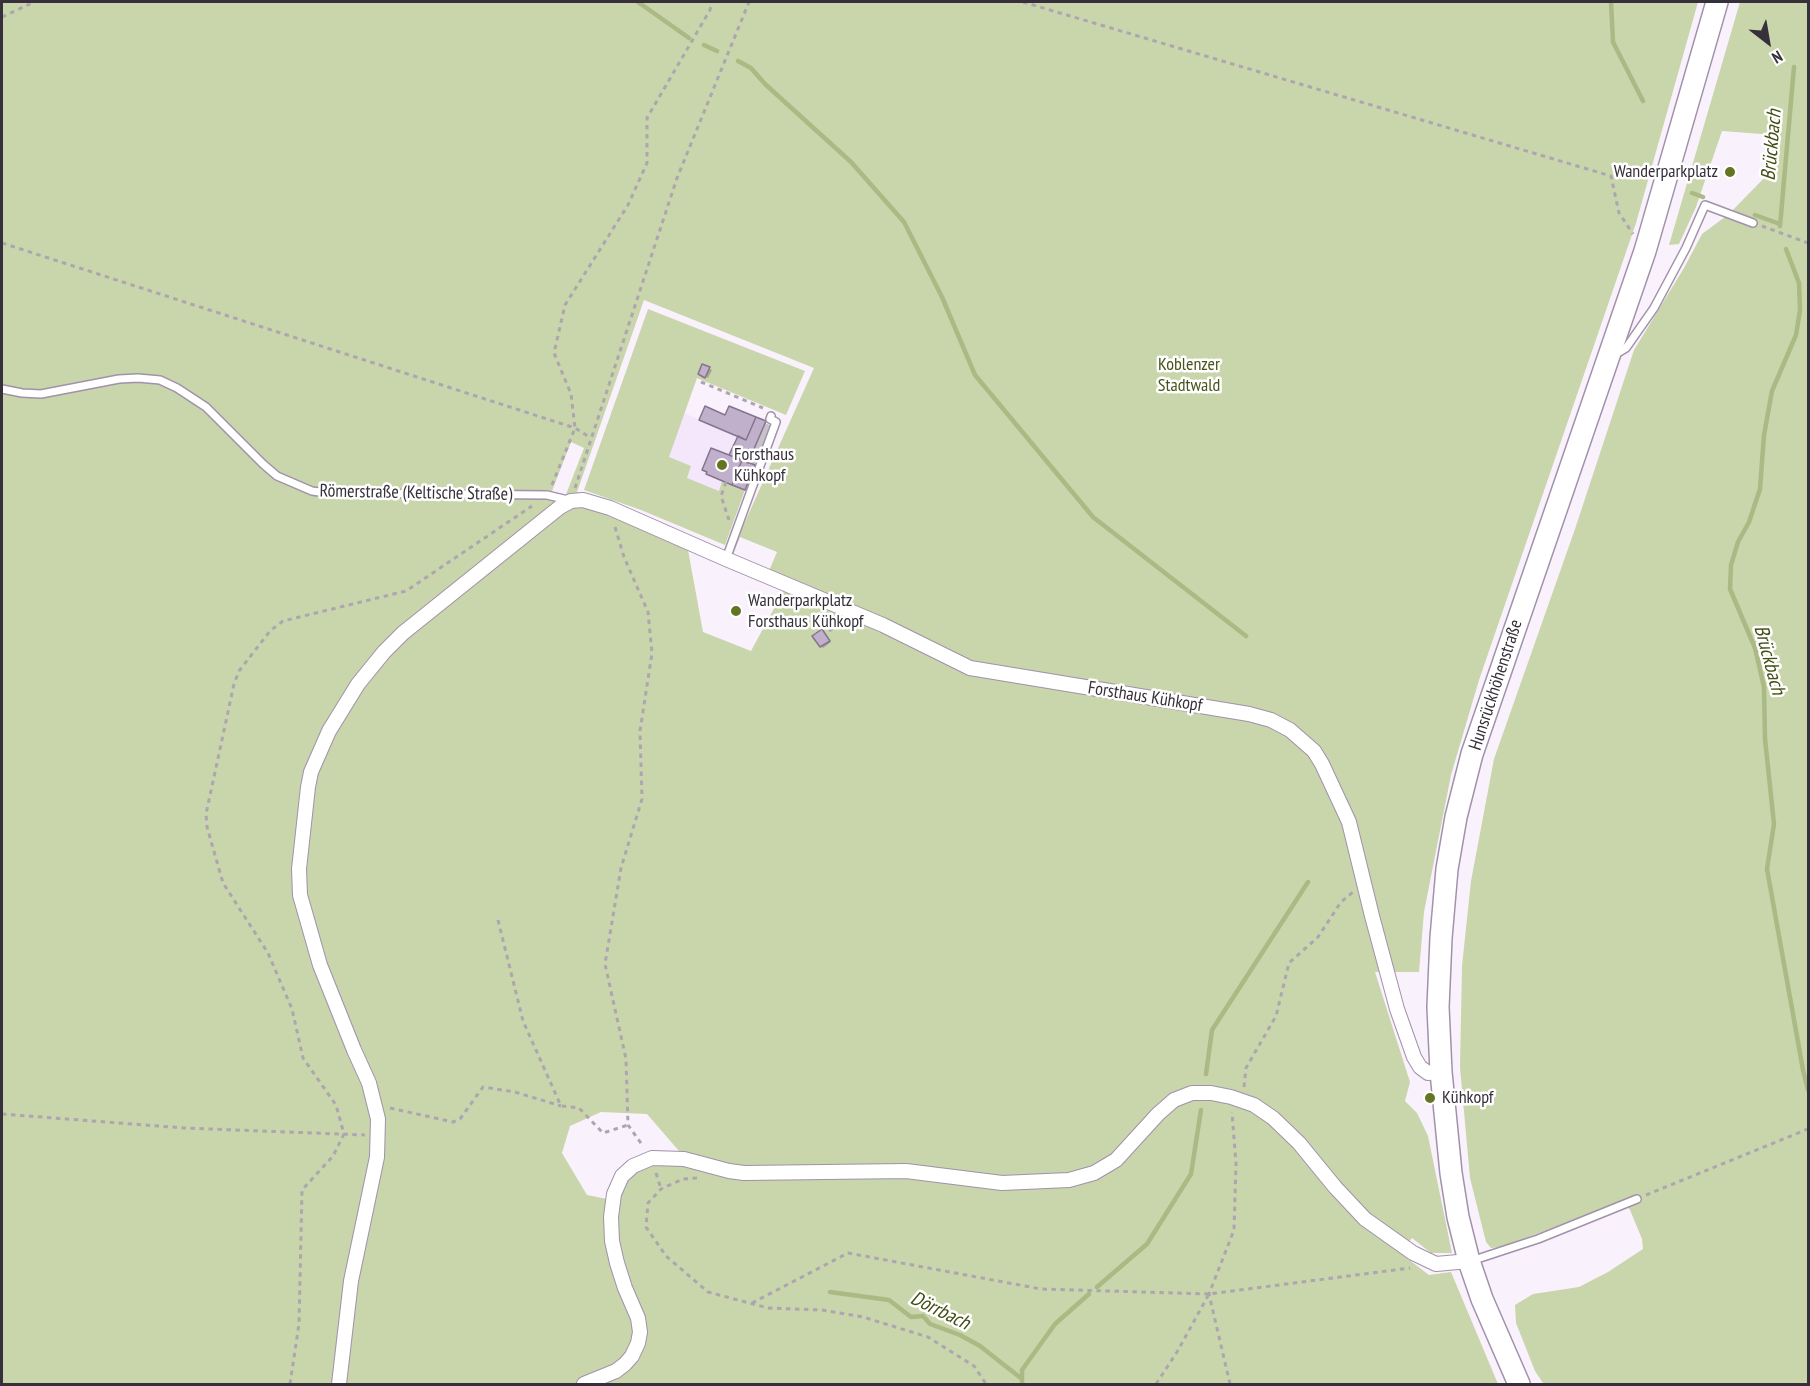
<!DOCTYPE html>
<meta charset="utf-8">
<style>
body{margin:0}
#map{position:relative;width:1810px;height:1386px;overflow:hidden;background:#f9f2fd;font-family:"PT Sans Narrow",sans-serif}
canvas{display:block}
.frame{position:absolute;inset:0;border:3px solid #37303b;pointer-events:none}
.north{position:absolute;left:1738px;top:12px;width:60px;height:60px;-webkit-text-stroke:4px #fff;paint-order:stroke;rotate:149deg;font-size:16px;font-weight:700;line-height:24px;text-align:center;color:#37303b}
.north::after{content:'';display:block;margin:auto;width:21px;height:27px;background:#37303b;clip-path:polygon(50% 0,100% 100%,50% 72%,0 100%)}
</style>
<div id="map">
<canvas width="1810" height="1386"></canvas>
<div class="frame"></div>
<div class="north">N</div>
</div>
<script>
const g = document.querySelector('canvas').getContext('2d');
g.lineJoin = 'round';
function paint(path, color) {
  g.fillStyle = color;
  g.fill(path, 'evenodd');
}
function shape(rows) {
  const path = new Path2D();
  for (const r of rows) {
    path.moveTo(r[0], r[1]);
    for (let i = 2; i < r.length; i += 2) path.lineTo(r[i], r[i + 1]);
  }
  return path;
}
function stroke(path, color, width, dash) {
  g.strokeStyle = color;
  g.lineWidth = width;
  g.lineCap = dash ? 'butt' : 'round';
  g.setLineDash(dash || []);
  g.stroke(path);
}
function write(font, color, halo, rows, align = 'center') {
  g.font = font + ' "PT Sans Narrow",sans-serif';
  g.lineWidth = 5;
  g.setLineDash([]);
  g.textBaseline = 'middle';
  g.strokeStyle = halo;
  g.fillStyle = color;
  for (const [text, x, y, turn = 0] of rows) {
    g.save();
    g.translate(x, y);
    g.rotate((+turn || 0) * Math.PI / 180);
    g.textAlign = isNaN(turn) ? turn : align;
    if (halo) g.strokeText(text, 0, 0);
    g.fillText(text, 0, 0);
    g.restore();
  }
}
const built = shape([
 [684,413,738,436,729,455,711,448,702,470,707,472,706,475,722,481,719,491,686,478,668,458]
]);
const green = shape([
 [2,2,1698,2,1636,223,1479,680,1451,775,1424,912,1419,972,1375,972,1410,1082,1405,1101,1417,1113,1428,1136,1452,1253,1431,1253,1412,1238,1400,1253,1429,1275,1451,1272,1498,1384,2,1384],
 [644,300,814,368,731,553,609,503,577,492],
 [571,442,584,448,565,497,552,491],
 [740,537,777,552,769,571,732,557],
 [688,550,784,590,751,651,703,632],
 [601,1112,647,1114,679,1151,656,1152,607,1199,587,1195,562,1153,570,1126],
 [1740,2,1808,2,1808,1384,1541,1384,1543,1383,1535,1371,1516,1323,1515,1305,1533,1294,1579,1287,1608,1272,1643,1249,1642,1239,1630,1210,1623,1201,1502,1247,1491,1248,1486,1242,1470,1178,1460,1067,1462,966,1471,881,1494,759,1575,529,1634,350,1684,268,1702,234,1729,214,1766,176,1773,148,1762,134,1722,131,1696,207,1679,244,1669,245],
 [648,309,805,371,786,415,697,378,669,457,691,466,687,478,719,491,722,481,745,490,725,545,641,510,584,490]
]);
const shadow = shape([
 [703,366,712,370,708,378,700,374],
 [730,408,772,426,754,467,760,470,751,492,708,474,730,457,739,436,726,417],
 [822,631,831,642,823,648,821,646]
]);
const stream = shape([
 [638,2,689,38],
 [1611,2,1613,42,1643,101],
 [704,45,717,51],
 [738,61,751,68,765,84,851,162,904,222,942,297,975,375,1093,517,1246,636],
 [1692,193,1703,197],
 [1755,215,1780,224],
 [1780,226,1794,67],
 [1786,249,1799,283,1800,310,1796,335,1772,391,1764,435,1760,489,1749,522,1738,542,1731,565,1730,589,1755,648,1764,687,1765,739,1774,824,1767,869,1803,1070,1808,1090],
 [1206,1074,1212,1030,1308,882],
 [1097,1287,1147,1244,1191,1174,1201,1110],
 [830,1292,889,1300,911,1317,923,1316,930,1324,960,1335,980,1346,1022,1379,1022,1384],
 [1022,1379,1022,1370,1055,1324,1089,1294]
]);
const building = shape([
 [702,364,710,367,705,378,698,374,702,364],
 [705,406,725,415,729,406,756,417,746,440,699,420,705,406],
 [756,417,766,421,748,463,729,455,738,436,746,440,756,417],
 [711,448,742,460,732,485,706,474,707,472,702,470,711,448],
 [742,460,755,465,745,490,732,485,742,460],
 [822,629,830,641,820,647,812,636,822,629]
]);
const path = shape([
 [1023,2,1611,176,1619,213,1633,234],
 [2,17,34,2],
 [1762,226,1808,243],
 [2,243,575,428,591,438],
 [701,382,763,408],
 [726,482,721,496,729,520],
 [552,485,575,428,571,394,554,353,565,305,628,205,647,163,647,118,710,10,712,2],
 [575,488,677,178,749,2],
 [615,527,624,557,648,612,652,653,640,731,642,799,621,868,605,964,626,1059,628,1125,643,1146],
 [829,631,842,622],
 [498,920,523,1021,561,1106,579,1108,603,1133,628,1125],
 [1244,1087,1246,1068,1276,1016,1289,963,1318,937,1341,902,1353,892],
 [390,1108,453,1122,460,1119,483,1087,515,1092,561,1106],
 [2,1114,184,1128,365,1135],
 [656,1173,661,1189],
 [697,1178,683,1179,661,1189,648,1203,646,1227,666,1256,708,1292,768,1308,822,1310,863,1317,928,1337,974,1366,986,1384],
 [1646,1195,1808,1129],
 [752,1303,848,1253,1041,1289,1209,1294],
 [290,1384,299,1324,302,1190,333,1156,344,1134,336,1105,303,1058,292,1009,268,953,223,883,207,827,206,814,234,684,239,671,270,631,283,621,406,591,532,506],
 [1156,1384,1177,1352,1209,1294,1410,1268],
 [1230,1384,1209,1294,1234,1230,1236,1164,1232,1112]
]);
const service = shape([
 [1616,354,1626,348,1654,308,1686,248,1705,205,1753,223],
 [2,389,22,393,41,394,119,379,138,378,160,380,177,388,206,407,263,464,277,476,312,491,327,493,547,495,568,500],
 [726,559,776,422,770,419,771,416],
 [1471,1261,1538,1239,1637,1199]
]);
const minor = shape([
 [339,1384,351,1281,377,1157,378,1119,369,1083,354,1050,320,965,300,895,299,869,308,787,311,772,329,731,358,684,384,652,403,633,560,507,571,501,583,500,610,508,726,559,883,625,970,668,1249,714,1271,720,1290,730,1314,751,1322,764,1349,822,1372,916,1397,1009,1414,1057,1420,1067,1428,1073,1441,1072],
 [584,1384,616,1371,625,1364,632,1356,638,1343,640,1332,638,1318,625,1288,617,1263,612,1241,611,1217,614,1194,622,1176,633,1166,652,1158,684,1159,729,1171,744,1173,906,1171,1002,1183,1069,1180,1094,1173,1116,1160,1158,1114,1174,1100,1192,1093,1211,1093,1231,1097,1254,1105,1273,1118,1299,1143,1335,1187,1365,1219,1413,1253,1436,1264,1469,1261]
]);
const primary = shape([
 [1519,1384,1482,1299,1469,1261,1458,1217,1451,1173,1441,1072,1438,1007,1441,938,1447,869,1456,817,1472,754,1645,251,1717,2]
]);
const markers = [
 [1730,172,6,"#637422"],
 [722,465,6,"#637422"],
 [736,611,6,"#637422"],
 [1430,1098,6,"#637422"]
];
const poiNames = [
 ["Wanderparkplatz",1718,172,"right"],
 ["Forsthaus",734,455],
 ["Kühkopf",734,476],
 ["Wanderparkplatz",748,601],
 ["Forsthaus Kühkopf",748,622],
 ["Kühkopf",1442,1098]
];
const parkNames = [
 ["Koblenzer",1189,365],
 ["Stadtwald",1189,386]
];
const streetNames = [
 ["Römerstraße (Keltische Straße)",416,493,1],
 ["Hunsrückhöhenstraße",1496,685,-72],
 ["Forsthaus Kühkopf",1145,697,9]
];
const waterNames = [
 ["Brückbach",1772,145,-85],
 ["Brückbach",1769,660,75],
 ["Dörrbach",940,1311,26]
];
paint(built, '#f4e7fc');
paint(green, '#c9d5aa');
paint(shadow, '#0003');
stroke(stream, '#abb984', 4.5);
paint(building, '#c1b0cb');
stroke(building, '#84748d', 1.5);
stroke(service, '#a291ab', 10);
stroke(minor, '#a291ab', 16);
stroke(primary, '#a291ab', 24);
stroke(path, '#ada6b1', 3, [4.5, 4.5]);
stroke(service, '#fff', 7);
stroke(minor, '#fff', 14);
stroke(primary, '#fff', 21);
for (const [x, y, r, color] of markers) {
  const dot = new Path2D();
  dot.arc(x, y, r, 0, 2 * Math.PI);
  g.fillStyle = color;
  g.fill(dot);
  stroke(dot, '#fff', 2);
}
write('18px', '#37303b', '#fff', poiNames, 'left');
write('18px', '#48541a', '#fff', parkNames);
write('18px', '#37303b', '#fff', streetNames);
write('italic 20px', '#424e13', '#fff', waterNames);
</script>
